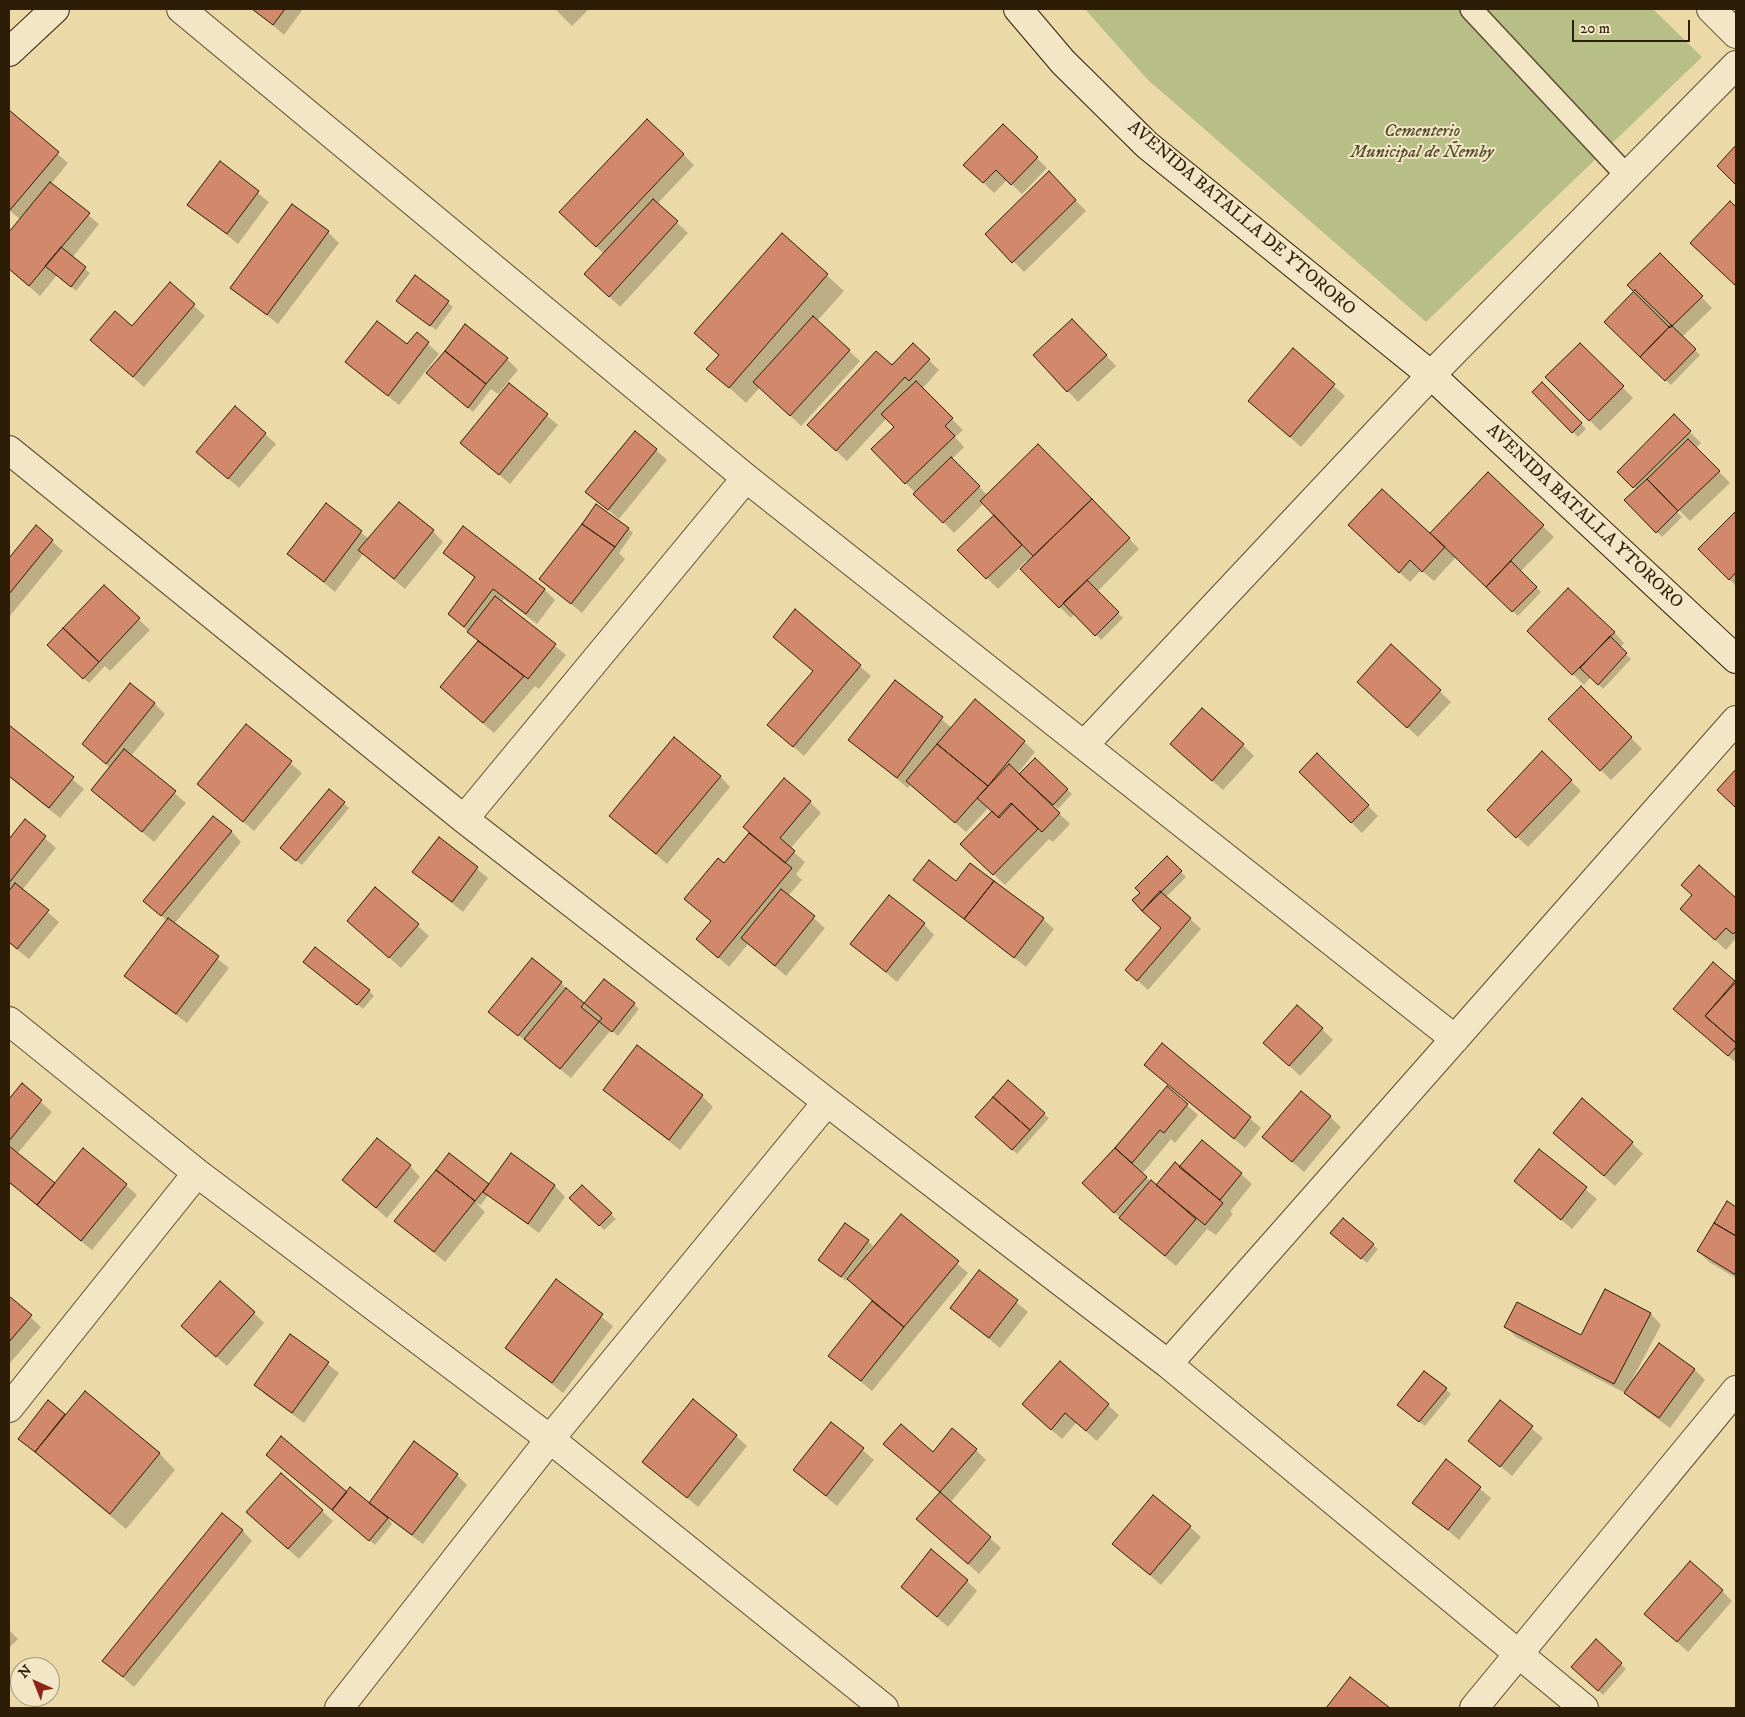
<!DOCTYPE html>
<meta charset="utf-8">
<style>
body{margin:0}
#map{position:relative;width:1745px;height:1717px;overflow:hidden;background:#ebd9a7;font-family:"IM FELL DW Pica",serif}
canvas{display:block}
.frame{position:absolute;inset:0;border:10px solid #2d1d06;pointer-events:none}
.north{position:absolute;left:10px;top:1657px;width:50px;height:50px;box-sizing:border-box;background:#f2e6c6;border:1px solid #a39679;border-radius:50%;rotate:316deg;font-size:14px;font-weight:700;line-height:20px;text-align:center;color:#2d1d06}
.north::after{content:'';display:block;margin:auto;width:18px;height:22px;background:#8f2418;clip-path:polygon(50% 0,100% 100%,50% 72%,0 100%)}
.scale{position:absolute;left:1572px;top:20px;width:118px;height:22px;box-sizing:border-box;border:2px solid #2d1d06;border-top:0;padding-left:6px;font-size:15px;line-height:18px;white-space:nowrap;color:#2d1d06;-webkit-text-stroke:4px #f2e6c6;paint-order:stroke}
</style>
<div id="map">
<canvas width="1745" height="1717"></canvas>
<div class="frame"></div>
<div class="north">N</div>
<div class="scale">20 m</div>
</div>
<script>
const g = document.querySelector('canvas').getContext('2d');
g.lineJoin = 'round';
function paint(path, color) {
  g.fillStyle = color;
  g.fill(path, 'evenodd');
}
function shape(rows) {
  const path = new Path2D();
  for (const r of rows) {
    path.moveTo(r[0], r[1]);
    for (let i = 2; i < r.length; i += 2) path.lineTo(r[i], r[i + 1]);
  }
  return path;
}
function stroke(path, color, width, dash) {
  g.strokeStyle = color;
  g.lineWidth = width;
  g.lineCap = dash ? 'butt' : 'round';
  g.setLineDash(dash || []);
  g.stroke(path);
}
function write(font, color, halo, rows, align = 'center') {
  g.font = font + ' "IM FELL DW Pica",serif';
  g.lineWidth = 4;
  g.setLineDash([]);
  g.textBaseline = 'middle';
  g.strokeStyle = halo;
  g.fillStyle = color;
  for (const [text, x, y, turn = 0] of rows) {
    g.save();
    g.translate(x, y);
    g.rotate((+turn || 0) * Math.PI / 180);
    g.textAlign = isNaN(turn) ? turn : align;
    if (halo) g.strokeText(text, 0, 0);
    g.fillText(text, 0, 0);
    g.restore();
  }
}
const green = shape([
 [1085,9,1653,9,1702,57,1426,322,1147,79]
]);
const shadow = shape([
 [254,9,303,9,284,35],
 [555,9,589,9,572,26],
 [9,112,68,163,51,184,99,224,72,258,90,273,76,291,57,275,40,296,9,269,9,234,21,220,9,210],
 [1003,125,1047,168,1022,194,1007,180,994,193,965,165],
 [683,154,694,165,657,204,688,233,620,307,596,284,604,254,571,223],
 [220,163,269,202,238,244,189,204],
 [1049,173,1086,211,1024,272,987,234],
 [1730,203,1736,209,1736,285,1702,254],
 [328,232,339,243,278,324,232,288],
 [782,235,844,291,817,321,860,361,801,426,760,387,746,403,708,368,720,356,696,333],
 [1660,254,1712,308,1682,337,1700,355,1671,385,1651,366,1635,291],
 [416,277,453,307,436,330,403,305],
 [170,284,205,316,144,387,102,350,132,327],
 [1083,331,1116,366,1078,402,1035,355],
 [417,334,439,354,399,405,346,362,408,346],
 [1580,344,1633,398,1600,431,1547,377],
 [1293,350,1345,396,1301,447,1249,401],
 [507,359,518,370,498,394,491,389,473,412,432,378],
 [929,360,939,370,922,389,963,430,955,437,964,447,952,459,987,495,1038,445,1139,549,1097,592,1123,618,1101,640,1075,613,1071,618,1022,569,1028,563,1026,561,998,589,959,550,995,515,984,503,954,533,873,449,896,427,887,418,847,461,820,436,892,367],
 [1542,384,1586,429,1578,437,1534,392],
 [510,385,558,425,510,484,462,443],
 [1674,416,1701,443,1696,448,1730,483,1690,521,1679,510,1675,510,1682,517,1662,537,1626,501,1637,490,1619,472],
 [265,434,276,444,239,488,198,452],
 [656,450,667,460,619,519,587,492],
 [1488,474,1554,537,1520,572,1541,592,1518,616,1456,557,1434,581,1421,570,1410,582,1360,536,1430,535],
 [326,505,369,539,433,531,443,542,405,589,363,554,335,592,289,554],
 [1736,513,1736,586,1700,549],
 [36,527,63,551,9,617,9,560],
 [628,528,633,533,619,553,625,559,582,613,541,579],
 [444,553,544,589,555,600,537,624,504,599,501,603,566,655,539,689,535,686,494,733,441,687,479,642,449,614,476,579],
 [104,586,150,630,110,671,105,666,89,683,49,645],
 [796,611,871,676,804,756,769,725,814,672,774,637],
 [1529,631,1614,632,1624,643,1620,648,1631,659,1603,689,1591,677,1584,685],
 [1392,646,1451,702,1418,737,1369,692],
 [895,681,952,728,1024,742,1035,752,1017,774,1019,776,1035,759,1072,794,1058,809,1035,788,1034,789,1070,824,1053,842,1049,839,1005,885,962,844,993,812,989,807,966,832,911,784,908,788,849,740],
 [1581,688,1642,749,1611,780,1550,719],
 [154,703,165,714,131,756,186,803,154,842,92,790,110,768,84,744],
 [246,726,302,773,254,831,198,784],
 [9,727,84,789,60,818,9,777],
 [1243,745,1254,756,1223,790,1182,755],
 [1318,755,1378,816,1362,833,1301,772],
 [720,776,730,787,667,864,610,816],
 [1571,781,1581,791,1528,847,1499,820],
 [329,791,349,808,302,865,287,853],
 [810,802,821,813,790,849,805,862,796,874,802,880,788,896,825,928,786,976,748,944,729,967,698,939,712,922,686,899,724,865,750,833],
 [25,821,56,848,22,890,59,922,29,959,9,943,9,841],
 [231,831,241,842,174,924,229,968,187,1023,137,986,126,976,167,921,145,901],
 [439,838,488,878,463,912,413,872],
 [1167,858,1186,877,1166,897,1201,929,1148,990,1137,980,1162,929,1141,893],
 [970,864,1043,919,1054,929,1026,967,926,890,915,880,956,882],
 [1699,867,1736,899,1736,938,1726,950,1681,909,1693,896],
 [376,889,429,936,401,968,359,931],
 [924,924,934,935,897,982,852,944],
 [304,962,369,991,374,996,363,1009],
 [1713,964,1736,984,1736,1063,1674,1009],
 [561,983,585,1005,634,1004,639,1009,618,1036,611,1030,571,1078,490,1012],
 [1322,1029,1333,1040,1300,1076,1276,1053],
 [1162,1045,1261,1128,1245,1148,1157,1075],
 [22,1085,52,1112,17,1154,55,1185,126,1185,137,1195,92,1250,9,1183,9,1101],
 [1167,1087,1198,1115,1175,1143,1171,1139,1142,1174,1156,1186,1180,1168,1241,1174,1252,1184,1230,1211,1233,1214,1216,1235,1207,1229,1176,1266,1132,1229,1083,1183],
 [604,1090,702,1096,713,1107,680,1150],
 [1044,1114,1049,1118,1017,1154,982,1122],
 [1330,1117,1341,1127,1304,1172,1275,1147],
 [1554,1133,1632,1143,1643,1154,1615,1186],
 [1539,1151,1597,1199,1572,1229,1515,1181],
 [449,1155,489,1186,511,1155,555,1186,565,1197,539,1233,488,1195,481,1205,476,1203,485,1212,445,1262,396,1221],
 [410,1166,420,1177,387,1218,343,1180],
 [582,1186,616,1219,604,1230,571,1198],
 [1727,1203,1736,1208,1736,1278,1709,1262,1698,1251],
 [902,1216,968,1273,872,1391,830,1356,873,1302,848,1279,846,1281,824,1264,868,1241,873,1246,867,1253,869,1255],
 [1337,1238,1373,1245,1378,1249,1367,1263],
 [980,1272,1028,1312,1000,1348,951,1308],
 [556,1281,613,1326,563,1393,507,1348],
 [1605,1290,1651,1314,1661,1325,1631,1382,1659,1345,1695,1370,1705,1380,1670,1428,1636,1403,1625,1393,1516,1337,1506,1327,1581,1337],
 [9,1297,41,1327,10,1363,9,1361],
 [254,1313,264,1323,227,1366,193,1336],
 [291,1335,339,1373,304,1423,266,1395,255,1384],
 [1061,1363,1119,1415,1097,1441,1076,1423,1062,1439,1034,1415],
 [1446,1389,1451,1394,1425,1426,1404,1410],
 [85,1393,160,1454,175,1470,126,1529,19,1439,48,1402,66,1416],
 [1500,1402,1543,1438,1512,1476,1469,1440],
 [831,1423,874,1460,837,1506,794,1470],
 [736,1436,747,1446,698,1507,644,1462],
 [976,1450,986,1460,950,1503,1001,1548,979,1574,918,1519,940,1493,896,1455],
 [1446,1461,1491,1498,1459,1540,1414,1502],
 [278,1465,369,1504,457,1475,467,1485,423,1544,389,1519,392,1524,375,1545],
 [322,1511,333,1521,299,1559,258,1522],
 [1190,1527,1201,1537,1161,1585,1125,1554],
 [242,1530,252,1541,134,1687,104,1661],
 [967,1581,977,1591,948,1627,902,1587],
 [1722,1591,1732,1601,1688,1652,1657,1624],
 [9,1630,18,1639,9,1648],
 [1596,1641,1626,1669,1603,1695,1578,1672],
 [1350,1679,1388,1708,1327,1708]
]);
const building = shape([
 [252,9,285,9,273,25,252,9],
 [9,110,59,152,10,210,9,209,9,110],
 [647,119,684,154,596,247,559,212,647,119],
 [1003,124,1038,157,1011,185,996,170,983,183,963,165,1003,124],
 [1736,145,1736,185,1717,166,1736,145],
 [220,161,259,191,227,234,187,205,220,161],
 [1049,171,1076,200,1012,263,985,234,1049,171],
 [50,182,90,213,29,286,9,269,9,232,50,182],
 [653,199,678,221,609,297,584,274,653,199],
 [1730,201,1736,207,1736,286,1690,243,1730,201],
 [292,204,329,231,267,315,230,288,292,204],
 [782,233,828,274,729,388,706,369,719,355,694,333,782,233],
 [61,247,86,267,71,287,45,266,61,247],
 [1660,253,1703,296,1670,328,1627,285,1660,253],
 [415,275,449,301,430,326,396,301,415,275],
 [170,282,195,304,133,377,90,340,115,311,132,326,170,282],
 [1635,290,1671,325,1640,357,1604,322,1635,290],
 [813,316,850,350,790,416,753,382,813,316],
 [1072,319,1107,355,1067,392,1033,355,1072,319],
 [377,321,407,344,417,332,429,342,388,396,345,362,377,321],
 [465,324,508,358,486,384,445,351,465,324],
 [1671,325,1696,349,1665,381,1640,357,1671,325],
 [913,343,930,359,909,381,905,377,836,451,807,425,876,351,892,365,913,343],
 [1580,343,1624,386,1589,421,1545,377,1580,343],
 [1293,348,1335,384,1290,437,1248,401,1293,348],
 [445,351,486,384,468,408,426,373,445,351],
 [916,381,953,418,945,426,955,436,905,484,871,449,894,427,881,414,916,381],
 [1542,382,1582,423,1572,433,1532,392,1542,382],
 [509,383,548,414,499,475,460,443,509,383],
 [235,406,266,433,228,479,196,452,235,406],
 [1674,414,1691,431,1633,488,1617,472,1674,414],
 [635,431,657,449,608,510,585,492,635,431],
 [1688,439,1720,471,1678,511,1647,479,1688,439],
 [1038,444,1092,499,1033,556,980,501,1038,444],
 [951,457,980,486,943,523,913,494,951,457],
 [1488,472,1544,525,1486,587,1430,533,1488,472],
 [1647,479,1678,511,1656,533,1624,500,1647,479],
 [1382,489,1445,547,1422,572,1410,560,1399,573,1348,525,1382,489],
 [1092,499,1130,538,1059,608,1020,569,1092,499],
 [399,502,434,530,394,579,358,550,399,502],
 [326,503,362,531,324,582,287,554,326,503],
 [596,504,629,528,615,547,582,524,596,504],
 [1736,511,1736,572,1729,580,1698,549,1736,511],
 [994,515,1022,545,986,579,957,550,994,515],
 [582,524,615,547,571,604,539,579,582,524],
 [36,525,53,540,9,594,9,558,36,525],
 [463,526,545,589,526,614,493,589,464,627,448,614,475,577,443,553,463,526],
 [1511,561,1537,587,1512,612,1486,587,1511,561],
 [1087,580,1119,612,1095,636,1063,603,1087,580],
 [104,585,140,618,99,662,63,628,104,585],
 [1568,588,1615,632,1572,675,1527,631,1568,588],
 [495,596,556,644,528,679,467,632,495,596],
 [795,609,861,665,793,747,767,725,813,671,773,637,795,609],
 [63,628,99,662,83,679,47,645,63,628],
 [1610,636,1627,653,1598,685,1580,668,1610,636],
 [478,641,524,676,483,723,440,687,478,641],
 [1391,644,1441,690,1407,728,1357,682,1391,644],
 [895,680,943,717,897,778,848,740,895,680],
 [130,683,155,703,106,764,82,744,130,683],
 [1581,686,1632,737,1600,771,1548,719,1581,686],
 [975,699,1025,741,988,786,937,744,975,699],
 [1202,708,1244,744,1212,781,1170,744,1202,708],
 [246,724,292,761,243,822,197,784,246,724],
 [9,725,74,777,49,808,9,776,9,725],
 [674,737,721,776,656,854,609,816,674,737],
 [937,744,988,786,955,823,906,781,937,744],
 [124,749,176,791,142,832,91,790,124,749],
 [1542,751,1572,780,1516,838,1487,810,1542,751],
 [1317,753,1369,805,1351,823,1299,772,1317,753],
 [1035,758,1068,789,1053,805,1019,774,1035,758],
 [1009,764,1060,813,1042,832,1011,803,998,817,977,798,1009,764],
 [1736,769,1736,808,1717,790,1736,769],
 [784,778,811,801,780,838,795,851,785,863,743,827,784,778],
 [329,789,345,802,296,861,280,848,329,789],
 [1012,804,1038,829,993,875,960,844,992,811,999,818,1012,804],
 [213,816,232,831,161,916,143,901,213,816],
 [25,819,46,836,9,883,9,839,25,819],
 [749,833,792,868,718,958,696,939,711,921,684,899,718,858,724,863,749,833],
 [439,837,478,867,452,902,412,872,439,837],
 [1167,856,1182,871,1142,911,1132,900,1140,893,1135,888,1167,856],
 [929,860,956,881,970,863,994,881,964,919,913,880,929,860],
 [1699,865,1736,898,1736,931,1733,934,1726,928,1715,940,1680,909,1692,895,1681,885,1699,865],
 [994,881,1044,918,1014,958,964,919,994,881],
 [15,883,49,910,17,949,9,942,9,891,15,883],
 [375,887,419,924,389,958,347,921,375,887],
 [781,889,815,916,775,966,741,938,781,889],
 [1160,891,1191,918,1137,981,1125,970,1161,928,1142,911,1160,891],
 [889,895,925,923,886,972,850,944,889,895],
 [168,918,219,956,176,1014,124,976,168,918],
 [315,947,370,990,357,1005,303,962,315,947],
 [532,958,562,982,518,1036,488,1012,532,958],
 [1713,962,1735,981,1705,1016,1736,1043,1736,1047,1728,1056,1673,1009,1713,962],
 [604,979,635,1003,612,1032,581,1007,604,979],
 [1736,982,1736,1043,1705,1016,1736,982],
 [566,988,602,1018,560,1069,524,1039,566,988],
 [1297,1005,1323,1028,1289,1066,1263,1043,1297,1005],
 [1162,1043,1251,1117,1234,1139,1144,1065,1162,1043],
 [637,1045,703,1095,669,1140,603,1090,637,1045],
 [1008,1080,1045,1113,1030,1130,993,1097,1008,1080],
 [22,1083,42,1100,9,1141,9,1099,22,1083],
 [1167,1086,1188,1104,1164,1133,1160,1130,1132,1163,1115,1148,1167,1086],
 [1301,1091,1331,1116,1292,1162,1262,1137,1301,1091],
 [993,1097,1030,1130,1012,1150,975,1117,993,1097],
 [1582,1098,1633,1142,1604,1176,1553,1133,1582,1098],
 [377,1138,411,1165,376,1208,342,1180,377,1138],
 [1202,1140,1242,1173,1220,1200,1179,1167,1202,1140],
 [9,1146,55,1183,37,1205,9,1182,9,1146],
 [83,1148,127,1184,81,1241,37,1205,83,1148],
 [1115,1148,1147,1177,1114,1213,1082,1183,1115,1148],
 [1539,1149,1587,1187,1561,1220,1514,1181,1539,1149],
 [449,1153,489,1184,475,1201,436,1170,449,1153],
 [511,1153,555,1185,528,1224,483,1192,511,1153],
 [1175,1162,1223,1203,1205,1225,1156,1185,1175,1162],
 [436,1170,475,1201,434,1252,394,1221,436,1170],
 [1151,1180,1196,1219,1165,1256,1119,1218,1151,1180],
 [582,1185,612,1213,599,1226,569,1198,582,1185],
 [1727,1201,1736,1207,1736,1236,1714,1223,1727,1201],
 [901,1214,959,1261,904,1327,847,1279,901,1214],
 [1343,1218,1374,1244,1361,1259,1330,1233,1343,1218],
 [845,1223,869,1240,841,1277,818,1260,845,1223],
 [1714,1223,1736,1236,1736,1275,1697,1251,1714,1223],
 [979,1270,1018,1300,989,1338,950,1308,979,1270],
 [556,1279,603,1314,552,1383,505,1348,556,1279],
 [220,1281,255,1312,216,1357,181,1326,220,1281],
 [1605,1289,1651,1313,1614,1384,1504,1327,1517,1302,1581,1335,1605,1289],
 [9,1296,32,1315,9,1342,9,1296],
 [872,1301,904,1327,861,1381,828,1356,872,1301],
 [290,1334,329,1362,292,1413,254,1385,290,1334],
 [1659,1343,1695,1369,1659,1418,1624,1393,1659,1343],
 [1060,1361,1109,1404,1086,1431,1065,1413,1051,1430,1022,1404,1060,1361],
 [1424,1371,1447,1388,1419,1422,1397,1405,1424,1371],
 [85,1391,160,1453,110,1514,35,1452,85,1391],
 [693,1399,737,1435,687,1498,642,1462,693,1399],
 [48,1400,65,1414,35,1452,18,1439,48,1400],
 [1500,1400,1533,1426,1500,1467,1468,1441,1500,1400],
 [831,1422,864,1448,826,1496,793,1470,831,1422],
 [901,1424,933,1452,952,1428,977,1449,940,1492,883,1444,901,1424],
 [281,1436,347,1492,332,1510,266,1455,281,1436],
 [414,1441,458,1474,412,1535,369,1503,414,1441],
 [1446,1459,1481,1487,1448,1530,1412,1503,1446,1459],
 [281,1473,323,1510,288,1549,246,1512,281,1473],
 [350,1487,388,1518,369,1541,332,1510,350,1487],
 [940,1492,991,1537,968,1564,916,1519,940,1492],
 [1153,1495,1191,1526,1150,1575,1112,1544,1153,1495],
 [222,1513,243,1530,123,1677,102,1661,222,1513],
 [931,1549,968,1580,937,1617,901,1587,931,1549],
 [1690,1561,1723,1590,1677,1642,1644,1614,1690,1561],
 [1596,1639,1622,1663,1598,1691,1571,1667,1596,1639],
 [1350,1677,1390,1708,1326,1708,1350,1677]
]);
const lane = shape([
 [1471,9,1628,177]
]);
const street = shape([
 [181,9,746,478,1455,1039],
 [1711,9,1736,34],
 [9,450,464,819,827,1102,1168,1364,1584,1708],
 [1084,745,1431,375,1736,65],
 [464,819,746,478],
 [9,1021,197,1173,550,1439,884,1708],
 [1168,1364,1736,720],
 [9,1408,197,1173],
 [339,1708,550,1439,827,1102],
 [1474,1708,1736,1390]
]);
const secondary = shape([
 [1018,9,1063,62,1147,145,1431,375,1736,659],
 [9,52,55,9]
]);
const parkNames = [
 ["Cementerio",1422,132],
 ["Municipal de Ñemby",1422,153]
];
const streetNames = [
 ["AVENIDA BATALLA DE YTORORO",1241,219,40],
 ["AVENIDA BATALLA YTORORO",1584,517,43]
];
paint(green, '#b7bf87');
paint(shadow, '#0003');
paint(building, '#d2886a');
stroke(building, '#2d1d06', 1);
stroke(lane, '#5c4c2e', 24);
stroke(street, '#5c4c2e', 30);
stroke(secondary, '#2d1d06', 30);
stroke(lane, '#f2e6c6', 21);
stroke(street, '#f2e6c6', 28);
stroke(secondary, '#f2e6c6', 28);
write('italic 18px', '#564e2d', '#f2e6c6', parkNames);
write('18px', '#2d1d06', '#f2e6c6', streetNames);
</script>
